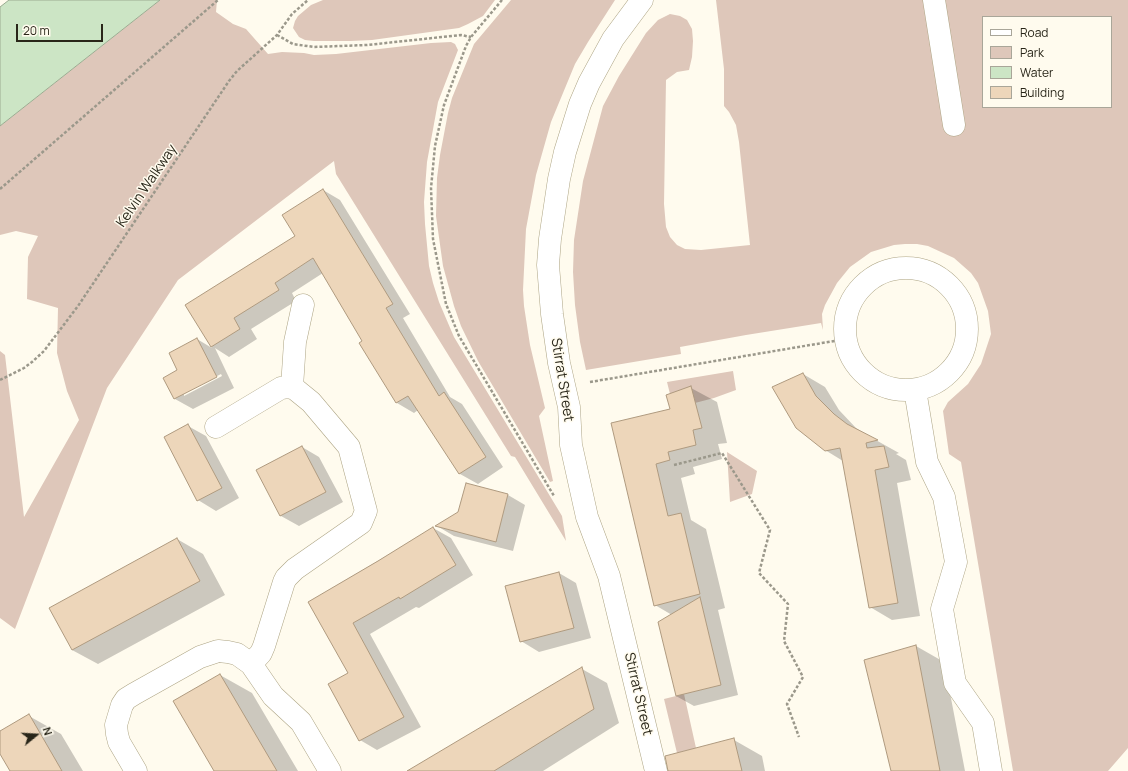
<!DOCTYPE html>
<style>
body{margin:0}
#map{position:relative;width:1128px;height:771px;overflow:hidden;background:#fffbee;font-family:Manrope,sans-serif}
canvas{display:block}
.legend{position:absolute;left:982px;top:16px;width:130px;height:92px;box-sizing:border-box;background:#fffbee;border:1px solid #a9a699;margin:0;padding:5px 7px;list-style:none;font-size:12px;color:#292619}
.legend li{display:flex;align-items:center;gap:8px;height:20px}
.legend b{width:20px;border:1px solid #a9a699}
.north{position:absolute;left:16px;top:715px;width:40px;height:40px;-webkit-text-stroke:3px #fffbee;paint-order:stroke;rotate:72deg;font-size:11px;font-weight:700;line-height:16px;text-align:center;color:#292619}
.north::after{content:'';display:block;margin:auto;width:14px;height:18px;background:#292619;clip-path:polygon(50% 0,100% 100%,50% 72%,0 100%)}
.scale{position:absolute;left:16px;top:24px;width:87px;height:18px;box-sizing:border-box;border:2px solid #292619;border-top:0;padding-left:5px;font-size:12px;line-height:14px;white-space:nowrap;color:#292619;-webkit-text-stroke:3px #fffbee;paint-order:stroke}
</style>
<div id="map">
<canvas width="1128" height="771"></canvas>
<ul class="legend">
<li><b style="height:5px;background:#fff"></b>Road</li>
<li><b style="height:11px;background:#dec7ba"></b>Park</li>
<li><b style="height:11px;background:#cce5c5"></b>Water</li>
<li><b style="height:11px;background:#edd6ba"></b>Building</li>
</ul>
<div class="north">N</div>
<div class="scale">20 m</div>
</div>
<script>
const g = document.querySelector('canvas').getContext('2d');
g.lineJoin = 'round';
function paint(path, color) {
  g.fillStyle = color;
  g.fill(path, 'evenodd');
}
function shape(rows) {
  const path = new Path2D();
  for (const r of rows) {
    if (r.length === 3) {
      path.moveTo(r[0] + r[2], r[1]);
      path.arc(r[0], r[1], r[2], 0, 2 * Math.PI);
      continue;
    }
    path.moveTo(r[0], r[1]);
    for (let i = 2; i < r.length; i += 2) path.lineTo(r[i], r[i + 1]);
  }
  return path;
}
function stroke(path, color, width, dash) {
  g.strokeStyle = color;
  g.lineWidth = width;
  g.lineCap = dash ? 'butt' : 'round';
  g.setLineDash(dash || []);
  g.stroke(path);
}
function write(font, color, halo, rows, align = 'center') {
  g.font = font + ' Manrope,sans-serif';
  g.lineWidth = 3;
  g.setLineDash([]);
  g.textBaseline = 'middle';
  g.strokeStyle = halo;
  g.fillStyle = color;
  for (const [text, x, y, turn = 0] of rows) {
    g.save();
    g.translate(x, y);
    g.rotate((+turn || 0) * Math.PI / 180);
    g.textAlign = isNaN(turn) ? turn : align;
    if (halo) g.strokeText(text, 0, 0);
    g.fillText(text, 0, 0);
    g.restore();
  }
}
const green = shape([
 [160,0,217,0,216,12,233,24,246,29,268,54,282,52,304,53,314,55,336,54,431,43,451,42,455,44,458,50,438,102,427,162,424,202,425,224,429,266,433,283,439,302,454,337,562,516,566,541,515,457,511,456,336,174,334,161,178,280,107,388,15,629,0,618,0,351,5,355,24,517,79,420,67,391,57,353,58,308,27,299,28,257,38,236,16,231,0,235,0,126],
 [323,0,495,0,483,16,468,24,459,28,372,40,350,41,314,41,305,40,299,37,293,28,295,21,298,16,311,5],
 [511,0,615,0,588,42,575,64,551,122,536,175,526,229,523,290,524,306,530,345,545,408,539,416,553,481,550,482,478,361,461,326,454,306,443,266,436,216,437,178,440,155,448,113,452,98,474,44],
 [716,0,1128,0,1128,748,1108,771,1013,771,961,462,949,454,943,411,948,402,968,384,981,364,991,334,988,311,978,283,971,273,954,258,928,246,917,244,905,244,894,245,871,252,850,267,837,283,825,305,822,314,823,330,821,323,746,335,680,347,681,354,586,370,580,342,575,305,573,272,574,240,583,181,603,106,619,76,646,33,658,20,670,14,680,16,687,20,692,29,693,41,692,57,689,70,677,72,666,80,664,204,666,227,670,237,677,245,685,249,701,250,750,245,739,142,736,125,729,112,724,106,724,69],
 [983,17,1111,17,1111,107,983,107],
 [733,371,736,390,714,398,695,403,670,394,667,382],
 [727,452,757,471,752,494,730,502],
 [684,694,696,748,677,753,664,699]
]);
const water = shape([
 [9,0,160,0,0,126,0,7,9,0]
]);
const shadow = shape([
 [323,190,340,200,410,314,403,318,450,397,462,404,503,467,478,484,460,474,418,410,414,413,397,403,360,343,363,341,323,273,292,293,296,301,251,329,257,339,229,357,215,348,234,388,193,409,175,399,165,378,179,371,197,339,212,348,186,305,297,237],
 [221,374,222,376,184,396,184,393],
 [803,374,825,387,839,410,856,428,865,434,899,453,896,454,906,460,911,480,897,483,920,616,892,620,870,607,843,461,825,450],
 [691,388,717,402,727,443,718,444,722,459,693,467,695,474,681,478,691,520,706,529,725,608,718,610,738,695,694,706,676,696,672,615,655,605,613,424,671,410],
 [188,426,206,436,239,498,216,511,198,500],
 [302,447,319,457,343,502,299,526,281,516,257,470],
 [508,495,525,505,513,551,454,536,437,526],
 [433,528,451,538,473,575,419,608,416,607,370,634,421,727,377,750,360,740,349,674,309,602],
 [177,539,203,554,225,595,98,664,72,650],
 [559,573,576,583,591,638,539,652,521,641],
 [916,646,944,662,965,771,892,771],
 [582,669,607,683,619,723,543,771,409,771],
 [220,675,252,693,298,771,215,771],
 [29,716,61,734,83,771,11,771,0,752,0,733],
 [734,740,762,756,765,771,682,771]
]);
const building = shape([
 [323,189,393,304,386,308,439,396,444,392,486,457,459,474,408,396,396,403,359,343,362,341,313,258,275,283,279,290,234,318,240,329,211,347,185,305,295,236,282,215,323,189],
 [197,338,217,377,174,399,163,378,177,370,169,353,197,338],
 [803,373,816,396,834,414,847,424,878,440,866,443,867,448,884,446,889,467,875,470,898,603,869,608,840,448,825,451,796,428,772,387,803,373],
 [691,386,702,428,693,430,696,445,668,452,670,460,656,464,668,516,681,513,700,594,654,606,611,423,670,409,666,395,691,386],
 [188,424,222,488,197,501,164,437,188,424],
 [302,446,326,492,280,516,256,470,302,446],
 [466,483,508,494,496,542,435,526,458,512,466,483],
 [433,527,456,565,400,599,399,597,353,623,404,717,359,741,328,684,348,673,308,602,378,561,433,527],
 [177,538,200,581,72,650,49,608,177,538],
 [559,572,574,628,520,642,505,586,559,572],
 [700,597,721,685,676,696,658,622,700,597],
 [916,645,940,771,891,771,864,660,916,645],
 [582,667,594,709,494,771,407,771,582,667],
 [220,674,277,771,214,771,173,701,220,674],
 [29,714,62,771,10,771,0,754,0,731,29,714],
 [734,738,742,771,668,771,665,756,734,738]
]);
const path = shape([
 [502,0,471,37,466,46,444,105,435,146,431,188,433,239,446,304,459,336,554,496],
 [277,35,293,44,314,47,367,45,461,35,471,37],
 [0,189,218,0],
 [0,380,24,368,32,362,44,351,78,306,229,81,237,71,277,35,292,14,308,0],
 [590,382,846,339],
 [674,465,722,453,770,530,759,573,788,604,784,641,803,677,787,704,799,737]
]);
const minor = shape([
 [642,0,613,39,589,83,580,104,565,152,559,179,550,239,548,265,552,314,559,363,569,407,571,445,587,517,609,576,656,771],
 [934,0,954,125],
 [906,329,61],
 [292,387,295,342,303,305],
 [915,390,927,462,944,497,956,562,942,609,955,683,983,723,991,771],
 [216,427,281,388,289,387,295,389,311,402,349,447,366,511,361,523,295,569,286,578,284,582,264,646,261,653,251,664],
 [136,771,119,742,117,734,116,725,122,705,126,699,134,694,200,657,218,651,228,652,237,654,251,664,273,696,301,722,330,771]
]);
const streetNames = [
 ["Kelvin Walkway",147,186,-56],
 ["Stirrat Street",562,380,81],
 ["Stirrat Street",638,694,77]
];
paint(green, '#dec7ba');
paint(water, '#cce5c5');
stroke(water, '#9bac91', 1);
paint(shadow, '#0003');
paint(building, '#edd6ba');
stroke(building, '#af9a7f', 1);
stroke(minor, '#ada484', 23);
stroke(path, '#9b988b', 2.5, [3, 2]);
stroke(minor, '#fff', 22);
write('14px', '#292619', '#fffbee', streetNames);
</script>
